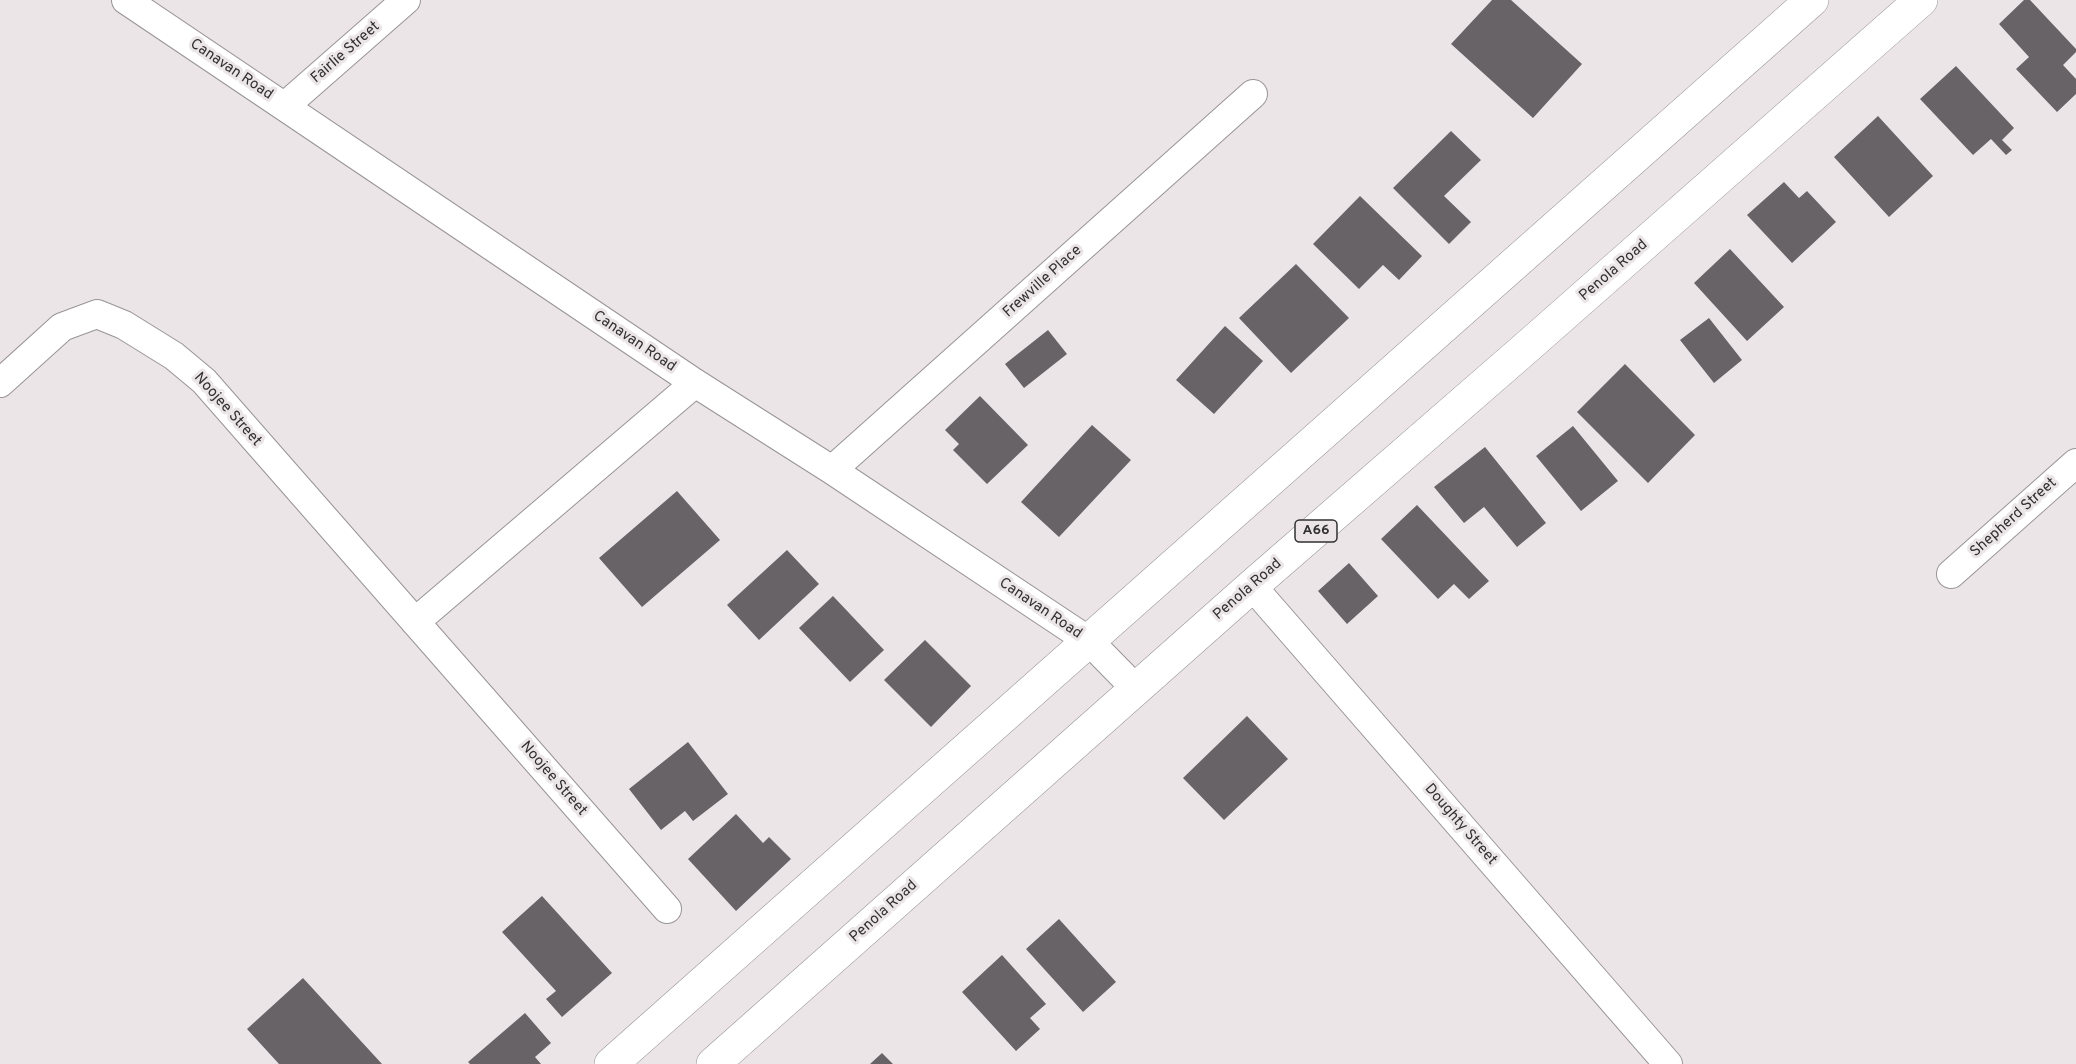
<!DOCTYPE html>
<style>
body{margin:0}
canvas{display:block;background:#ebe5e8}
</style>
<canvas width="2076" height="1064"></canvas>
<script>
const g = document.querySelector('canvas').getContext('2d');
g.lineJoin = 'round';
function paint(path, color) {
  g.fillStyle = color;
  g.fill(path, 'evenodd');
}
function shape(rows) {
  const path = new Path2D();
  for (const r of rows) {
    path.moveTo(r[0], r[1]);
    for (let i = 2; i < r.length; i += 2) path.lineTo(r[i], r[i + 1]);
  }
  return path;
}
function stroke(path, color, width, dash) {
  g.strokeStyle = color;
  g.lineWidth = width;
  g.lineCap = dash ? 'butt' : 'round';
  g.setLineDash(dash || []);
  g.stroke(path);
}
function write(font, color, halo, rows, align = 'center') {
  g.font = font + ' Overpass,sans-serif';
  g.lineWidth = 6;
  g.setLineDash([]);
  g.textBaseline = 'middle';
  g.strokeStyle = halo;
  g.fillStyle = color;
  for (const [text, x, y, turn = 0] of rows) {
    g.save();
    g.translate(x, y);
    g.rotate((+turn || 0) * Math.PI / 180);
    g.textAlign = isNaN(turn) ? turn : align;
    if (halo) g.strokeText(text, 0, 0);
    g.fillText(text, 0, 0);
    g.restore();
  }
}
const building = shape([
 [1492,0,1511,0,1582,64,1533,118,1451,44],
 [2024,0,2030,0,2076,49,2076,52,2063,65,2076,79,2076,94,2057,112,2016,69,2029,57,1999,24],
 [1956,66,2014,128,2002,140,2012,150,2006,155,1991,139,1973,155,1920,99],
 [1878,116,1933,176,1889,217,1834,157],
 [1451,131,1481,160,1444,196,1471,222,1449,244,1393,188],
 [1784,182,1799,198,1807,191,1836,222,1792,263,1747,215],
 [1360,196,1422,256,1399,280,1383,265,1359,289,1313,244],
 [1730,249,1784,307,1747,341,1694,283],
 [1296,264,1349,318,1291,373,1239,318],
 [1709,318,1742,360,1714,383,1680,340],
 [1225,326,1263,361,1214,414,1176,380],
 [1048,330,1067,354,1024,388,1005,364],
 [1625,364,1695,435,1648,483,1577,412],
 [980,396,1028,445,987,484,953,450,959,444,945,430],
 [1092,425,1131,460,1059,537,1021,502],
 [1573,426,1618,481,1581,511,1536,456],
 [1485,447,1546,523,1517,547,1484,507,1464,523,1434,487],
 [677,491,720,540,642,607,599,558],
 [1417,505,1489,581,1469,599,1454,584,1438,599,1381,539],
 [787,550,819,584,759,640,727,605],
 [1349,563,1378,596,1347,624,1318,591],
 [833,596,884,650,850,682,799,628],
 [925,640,971,686,931,727,884,680],
 [1247,716,1288,759,1224,820,1183,778],
 [688,742,728,794,693,821,685,811,661,830,629,789],
 [736,814,763,843,769,837,791,859,736,911,688,859],
 [542,896,612,973,562,1017,546,999,556,991,502,932],
 [1059,919,1116,982,1083,1012,1026,949],
 [1002,955,1046,1004,1030,1018,1040,1029,1016,1051,962,992],
 [303,978,382,1064,279,1064,247,1029],
 [525,1013,551,1043,535,1057,541,1064,470,1064,468,1062],
 [882,1053,893,1064,870,1064]
]);
const street = shape([
 [126,0,695,383,832,470,1089,641,1136,689],
 [285,106,406,0],
 [0,383,62,327,97,314,124,325,174,356,204,381,667,909],
 [832,470,1253,94],
 [1951,574,2076,463],
 [1252,586,1668,1064],
 [415,622,695,383]
]);
const highway = shape([
 [611,1064,1812,0],
 [713,1064,1252,586,1527,347,1921,0]
]);
const shields = [
 [1316,531,42]
];
const shieldNames = [
 ["A66",1316,531]
];
const streetNames = [
 ["Fairlie Street",346,53,-41],
 ["Canavan Road",231,70,34],
 ["Penola Road",1614,271,-41],
 ["Frewville Place",1043,282,-42],
 ["Canavan Road",634,342,34],
 ["Noojee Street",227,410,48],
 ["Shepherd Street",2014,518,-42],
 ["Penola Road",1248,590,-41],
 ["Canavan Road",1040,609,34],
 ["Noojee Street",553,779,49],
 ["Doughty Street",1460,825,49],
 ["Penola Road",884,912,-42]
];
paint(building, '#686367');
stroke(street, '#999496', 30);
stroke(highway, '#999496', 34);
stroke(street, '#fff', 28);
stroke(highway, '#fff', 33);
for (const [x, y, w] of shields) {
  const box = new Path2D();
  box.roundRect(x - w / 2, y - 11, w, 22, 4.5);
  g.fillStyle = '#ebe5e8';
  g.fill(box);
  stroke(box, '#323031', 1.5);
}
write('bold 14px', '#323031', null, shieldNames);
write('15px', '#323031', '#ebe5e8', streetNames);
</script>
